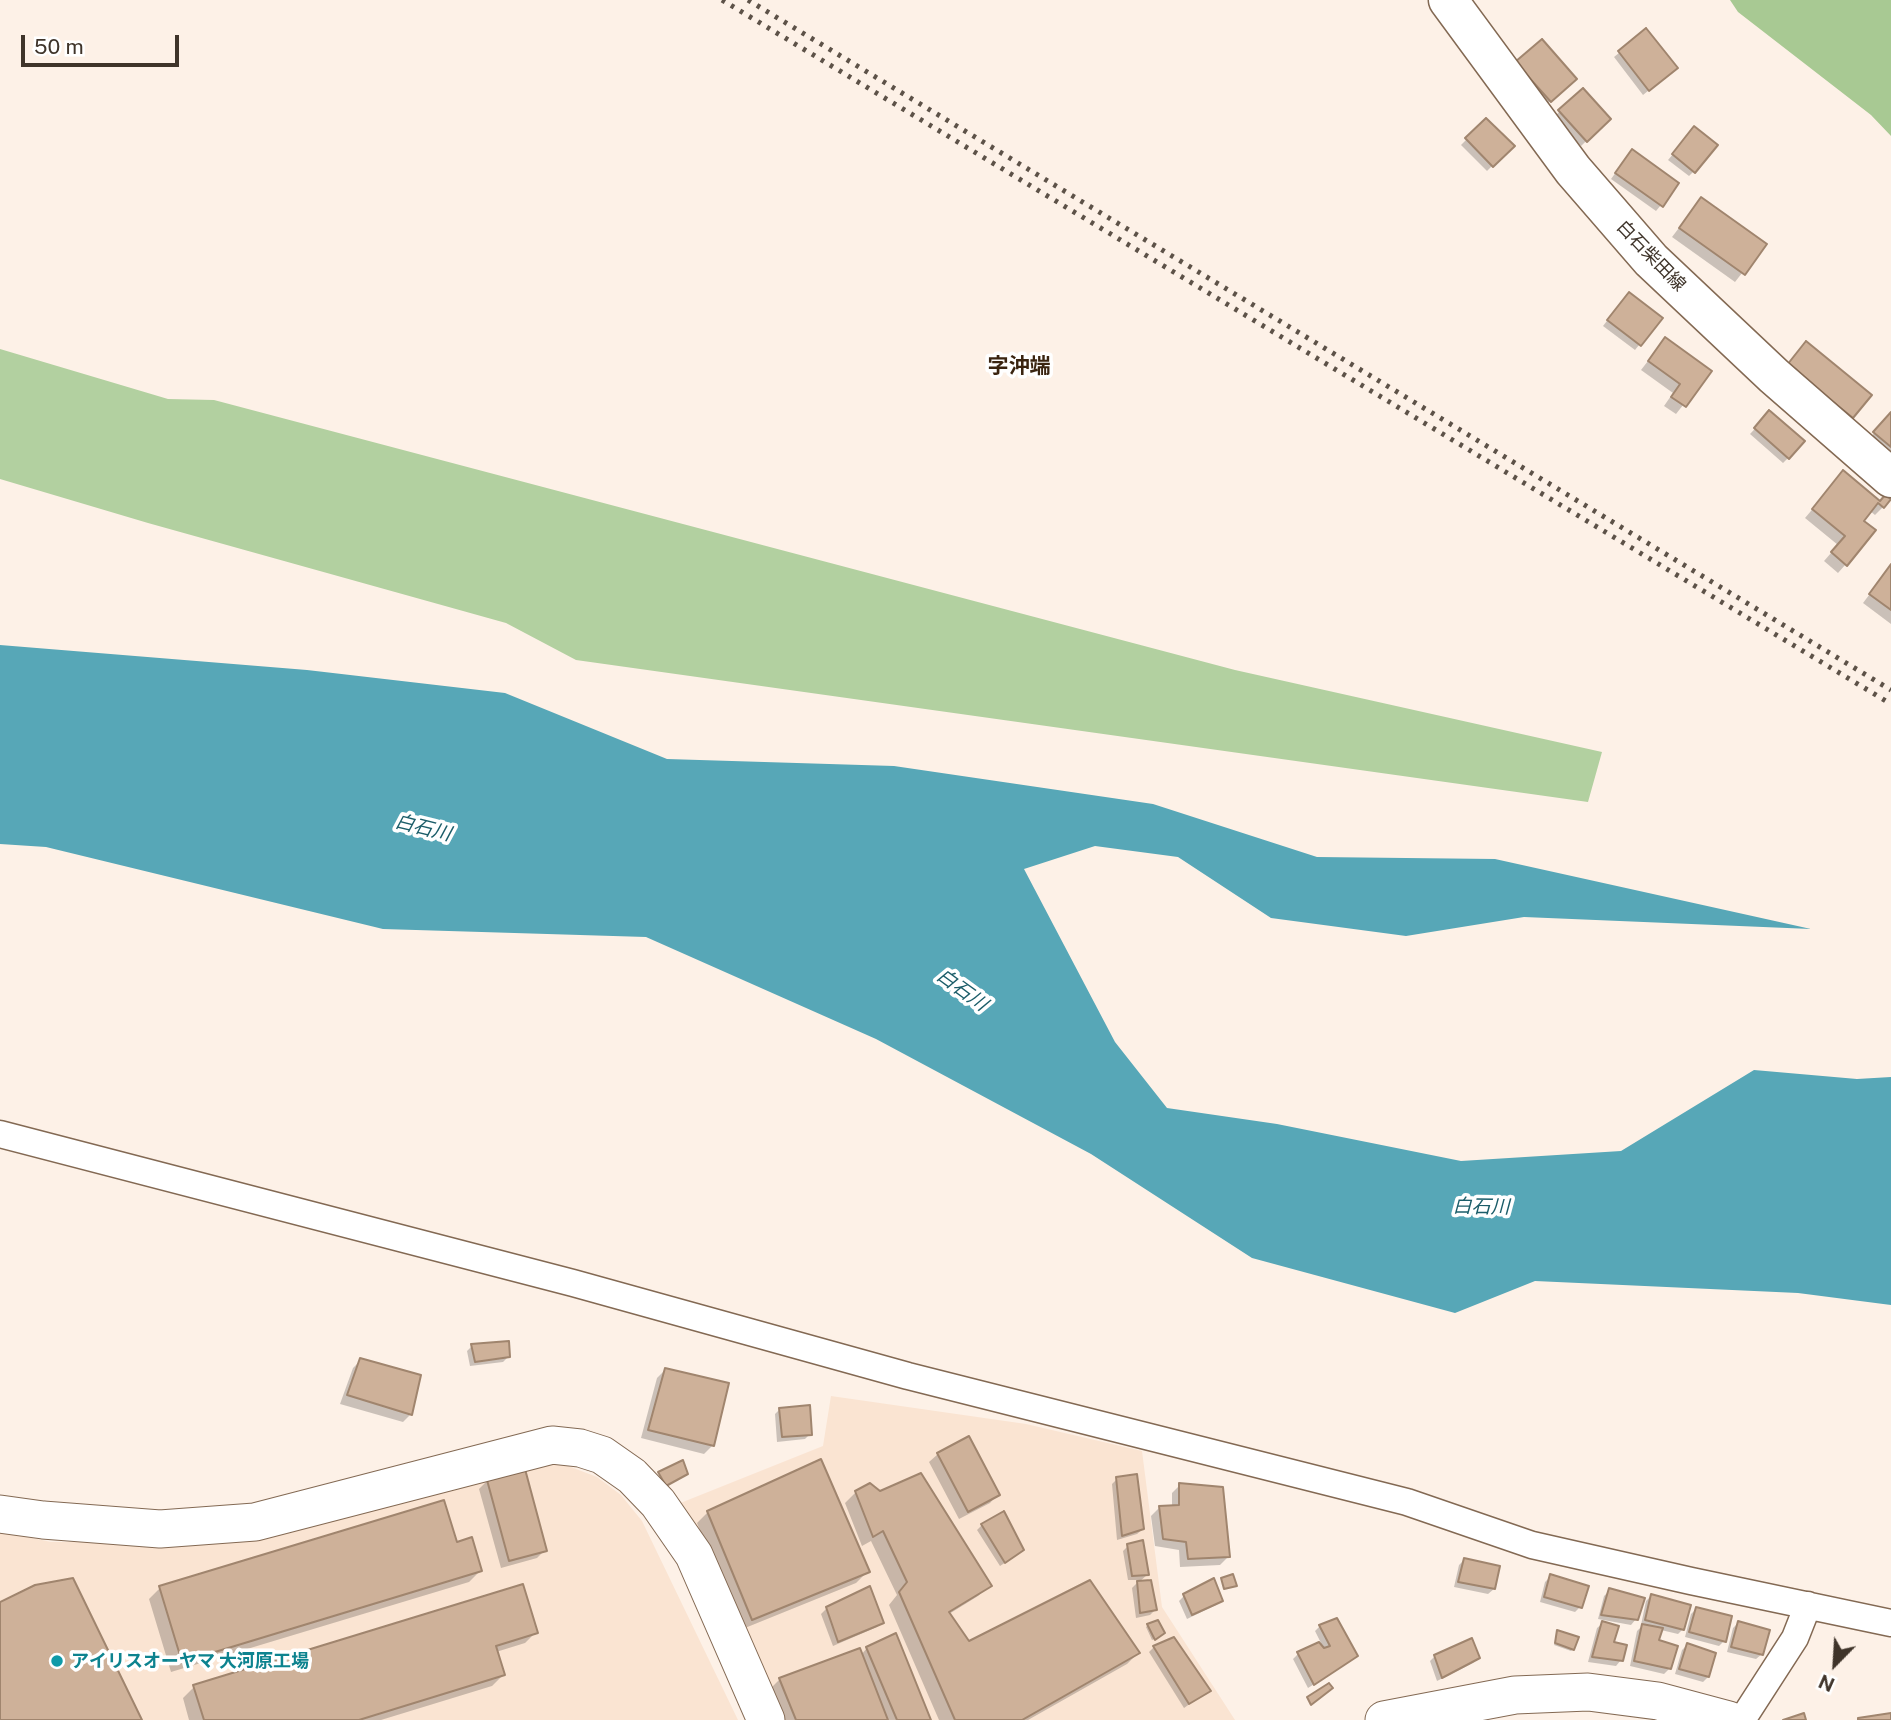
<!DOCTYPE html>
<meta charset="utf-8">
<style>
body{margin:0}
#map{position:relative;width:1891px;height:1720px;overflow:hidden;background:#fdf1e7;font-family:"Public Sans",sans-serif}
canvas{display:block}
.north{position:absolute;left:1800px;top:1629px;width:70px;height:70px;-webkit-text-stroke:5px #fff;paint-order:stroke;rotate:204deg;font-size:19px;font-weight:700;line-height:28px;text-align:center;color:#3f342a}
.north::after{content:'';display:block;margin:auto;width:24px;height:32px;background:#3f342a;clip-path:polygon(50% 0,100% 100%,50% 72%,0 100%)}
.scale{position:absolute;left:21px;top:35px;width:158px;height:32px;box-sizing:border-box;border:4px solid #3f342a;border-top:0;padding-left:9px;font-size:21px;line-height:24px;white-space:nowrap;color:#3f342a;-webkit-text-stroke:5px #fff;paint-order:stroke}
</style>
<div id="map">
<canvas width="1891" height="1720"></canvas>
<div class="north">N</div>
<div class="scale">50 m</div>
</div>
<script>
const g = document.querySelector('canvas').getContext('2d');
g.lineJoin = 'round';
function paint(path, color) {
  g.fillStyle = color;
  g.fill(path, 'evenodd');
}
function shape(rows) {
  const path = new Path2D();
  for (const r of rows) {
    path.moveTo(r[0], r[1]);
    for (let i = 2; i < r.length; i += 2) path.lineTo(r[i], r[i + 1]);
  }
  return path;
}
function stroke(path, color, width, dash) {
  g.strokeStyle = color;
  g.lineWidth = width;
  g.lineCap = dash ? 'butt' : 'round';
  g.setLineDash(dash || []);
  g.stroke(path);
}
function write(font, color, halo, rows, align = 'center') {
  g.font = font + ' "Public Sans","Noto Sans JP",sans-serif';
  g.lineWidth = 7;
  g.setLineDash([]);
  g.textBaseline = 'middle';
  g.strokeStyle = halo;
  g.fillStyle = color;
  for (const [text, x, y, turn = 0] of rows) {
    g.save();
    g.translate(x, y);
    g.rotate((+turn || 0) * Math.PI / 180);
    g.textAlign = isNaN(turn) ? turn : align;
    if (halo) g.strokeText(text, 0, 0);
    g.fillText(text, 0, 0);
    g.restore();
  }
}
const built = shape([
 [831,1396,1026,1424,1142,1451,1162,1607,1235,1720,775,1720,673,1506,823,1446],
 [555,1461,597,1477,621,1495,642,1521,738,1720,0,1720,0,1531,51,1542,214,1542]
]);
const green = shape([
 [0,349,168,399,214,400,1235,670,1602,752,1588,802,576,660,506,623,148,523,0,479]
]);
const forest = shape([
 [1730,0,1891,0,1891,136,1871,115,1738,12]
]);
const water = shape([
 [0,645,307,670,505,693,667,759,894,766,1153,804,1317,857,1495,859,1811,929,1524,917,1406,936,1271,918,1178,857,1095,846,1024,869,1115,1042,1167,1108,1277,1124,1461,1161,1621,1151,1754,1070,1857,1079,1891,1077,1891,1305,1798,1293,1535,1281,1455,1313,1252,1258,1091,1154,876,1039,646,937,383,929,46,847,0,844]
]);
const shadow = shape([
 [1646,31,1670,73,1643,95,1614,57],
 [1512,68,1570,84,1545,106],
 [1582,90,1609,119,1581,146,1554,117],
 [1486,120,1512,146,1487,171,1461,145],
 [1690,134,1694,171,1689,176,1668,160],
 [1627,157,1661,205,1656,211,1611,179],
 [1701,199,1764,245,1735,282,1672,237],
 [1624,299,1660,319,1635,350,1603,326],
 [1665,339,1710,371,1676,414,1664,406,1673,393,1641,370],
 [1891,414,1891,456,1870,438],
 [1765,418,1788,458,1783,463,1750,434],
 [1843,473,1883,507,1875,515,1870,511,1862,521,1846,564,1838,573,1824,561,1838,545,1805,518],
 [1891,566,1891,624,1863,603],
 [472,1346,508,1357,503,1362,470,1366,467,1351],
 [361,1360,411,1414,403,1422,340,1404,353,1368],
 [665,1370,727,1385,712,1446,704,1454,641,1438,657,1378],
 [780,1409,810,1434,805,1439,777,1442,775,1414],
 [969,1438,998,1494,990,1503,959,1519,929,1462,938,1454],
 [1117,1479,1143,1529,1137,1534,1117,1540,1112,1484],
 [487,1481,545,1550,537,1558,501,1568,479,1489],
 [1180,1485,1228,1557,1220,1565,1180,1567,1179,1550,1155,1546,1151,1516,1159,1508,1172,1507,1172,1493],
 [856,1492,990,1585,978,1596,949,1614,969,1643,1138,1653,1127,1664,1028,1720,939,1720,889,1605,897,1595,871,1541,862,1546,845,1503],
 [708,1512,868,1571,856,1583,740,1630,697,1523],
 [982,1525,1017,1555,1000,1566,977,1530],
 [456,1544,480,1571,469,1582,171,1672,149,1599,160,1588],
 [1128,1546,1147,1575,1139,1582,1155,1610,1150,1615,1136,1618,1132,1588,1140,1580,1128,1580,1123,1551],
 [1464,1560,1494,1589,1488,1594,1454,1587,1459,1565],
 [1551,1576,1580,1607,1575,1612,1540,1602,1545,1582],
 [1610,1590,1636,1619,1631,1625,1598,1619,1604,1596],
 [1184,1596,1221,1600,1216,1605,1187,1619,1179,1601],
 [1651,1596,1683,1629,1678,1634,1661,1630,1657,1641,1670,1668,1664,1674,1630,1666,1637,1631,1643,1625,1641,1625,1646,1601],
 [827,1608,882,1622,877,1627,833,1646,821,1614],
 [1696,1609,1724,1641,1719,1646,1685,1637,1691,1614],
 [1336,1620,1351,1661,1308,1688,1293,1659,1298,1654,1321,1643,1315,1631,1320,1626],
 [1603,1623,1621,1660,1616,1666,1588,1662,1597,1628],
 [1738,1623,1762,1654,1756,1659,1727,1652,1733,1628],
 [1148,1625,1161,1635,1152,1640,1146,1627],
 [536,1632,525,1643,496,1652,503,1675,492,1686,381,1720,189,1720,183,1698,194,1687],
 [1558,1632,1573,1649,1571,1651,1554,1645],
 [1687,1645,1708,1677,1703,1682,1675,1674,1682,1650],
 [1154,1647,1208,1691,1184,1708,1149,1652],
 [867,1648,929,1720,781,1720,769,1690,780,1679,861,1655],
 [1435,1656,1478,1658,1473,1663,1437,1681,1430,1661]
]);
const building = shape([
 [1646,28,1678,68,1649,91,1618,51,1646,28],
 [1542,39,1577,79,1551,102,1515,62,1542,39],
 [1583,88,1611,119,1587,142,1558,110,1583,88],
 [1486,118,1515,146,1493,167,1465,138,1486,118],
 [1694,126,1718,145,1695,173,1672,154,1694,126],
 [1632,149,1679,183,1663,207,1615,173,1632,149],
 [1701,197,1767,244,1745,275,1679,228,1701,197],
 [1629,292,1663,318,1641,346,1607,320,1629,292],
 [1665,337,1712,371,1686,407,1671,397,1680,384,1648,361,1665,337],
 [1806,341,1872,395,1853,418,1787,365,1806,341],
 [1769,410,1805,441,1789,459,1754,428,1769,410],
 [1891,412,1891,447,1873,432,1891,412],
 [1843,470,1880,501,1885,495,1891,499,1884,508,1878,503,1864,521,1876,530,1847,566,1831,552,1845,536,1812,509,1843,470],
 [1891,564,1891,610,1869,594,1891,564],
 [509,1341,510,1357,475,1362,471,1344,509,1341],
 [360,1358,421,1375,412,1415,347,1395,360,1358],
 [665,1368,729,1383,714,1446,648,1430,665,1368],
 [810,1405,812,1435,782,1437,779,1408,810,1405],
 [969,1436,1000,1495,968,1512,937,1453,969,1436],
 [821,1459,870,1572,752,1620,707,1511,821,1459],
 [683,1460,688,1474,666,1486,658,1472,683,1460],
 [525,1469,547,1551,509,1561,487,1480,525,1469],
 [921,1473,992,1586,949,1612,969,1641,1090,1580,1140,1653,1022,1720,955,1720,899,1592,907,1582,883,1531,873,1537,855,1491,870,1483,880,1491,921,1473],
 [1137,1474,1144,1529,1122,1536,1116,1477,1137,1474],
 [1179,1483,1223,1487,1230,1557,1188,1559,1186,1542,1163,1539,1159,1506,1179,1505,1179,1483],
 [444,1500,457,1542,472,1537,482,1571,182,1662,159,1586,444,1500],
 [1004,1511,1024,1550,1005,1563,981,1524,1004,1511],
 [1143,1540,1149,1575,1132,1576,1127,1544,1143,1540],
 [1464,1558,1500,1566,1495,1589,1458,1582,1464,1558],
 [1233,1574,1237,1586,1224,1589,1221,1578,1233,1574],
 [1550,1574,1589,1586,1582,1608,1544,1597,1550,1574],
 [73,1578,142,1720,0,1720,0,1602,35,1585,73,1578],
 [1214,1578,1223,1601,1192,1615,1183,1594,1214,1578],
 [1151,1580,1157,1610,1140,1613,1137,1581,1151,1580],
 [523,1584,538,1633,496,1646,505,1675,359,1720,204,1720,193,1685,523,1584],
 [870,1586,884,1623,838,1642,826,1607,870,1586],
 [1609,1588,1645,1598,1638,1620,1601,1615,1609,1588],
 [1651,1594,1691,1605,1684,1630,1645,1620,1651,1594],
 [1696,1607,1732,1616,1726,1642,1689,1632,1696,1607],
 [1337,1618,1358,1656,1314,1685,1297,1652,1319,1642,1324,1648,1330,1646,1319,1625,1337,1618],
 [1158,1620,1165,1633,1155,1640,1147,1624,1158,1620],
 [1602,1621,1619,1626,1614,1642,1627,1645,1623,1661,1592,1657,1602,1621],
 [1738,1621,1770,1630,1763,1655,1731,1647,1738,1621],
 [1642,1624,1663,1628,1659,1640,1678,1646,1671,1669,1634,1661,1642,1624],
 [1557,1630,1579,1637,1574,1650,1555,1643,1557,1630],
 [896,1633,931,1720,897,1720,866,1647,896,1633],
 [1174,1637,1211,1691,1189,1704,1153,1646,1174,1637],
 [1472,1638,1480,1658,1442,1678,1434,1655,1472,1638],
 [1687,1643,1716,1653,1709,1677,1679,1669,1687,1643],
 [860,1648,888,1720,796,1720,779,1678,860,1648],
 [1329,1683,1333,1688,1311,1705,1307,1697,1329,1683],
 [1804,1713,1806,1720,1783,1720,1804,1713],
 [1891,1713,1891,1720,1858,1720,1858,1718,1891,1713]
]);
const street = shape([
 [0,1134,573,1283,908,1376,1407,1502,1532,1545,1691,1581,1891,1623],
 [1742,1720,1795,1638,1808,1605]
]);
const secondary = shape([
 [0,1514,43,1520,160,1529,255,1522,552,1445,580,1448,602,1455,632,1476,658,1503,694,1555,766,1720],
 [1384,1720,1515,1695,1588,1692,1658,1701,1729,1720]
]);
const primary = shape([
 [1448,0,1573,170,1651,260,1774,376,1891,478]
]);
const rail = shape([
 [722,0,1891,704],
 [748,0,1891,690]
]);
const markers = [
 [57,1661,7,"#0f9aa8"]
];
const streetNames = [
 ["白石柴田線",1651,256,46]
];
const cultureNames = [
 ["アイリスオーヤマ 大河原工場",71,1661]
];
const waterNames = [
 ["白石川",423,828,14],
 ["白石川",962,990,36],
 ["白石川",1481,1207,1]
];
const quarterNames = [
 ["字沖端",1019,367]
];
paint(built, '#fae4d2');
paint(green, '#b2d0a0');
paint(forest, '#a8c993');
paint(water, '#57a7b7');
paint(shadow, '#0003');
paint(building, '#ceb199');
stroke(building, '#a0856e', 2);
stroke(street, '#836953', 29);
stroke(secondary, '#836953', 39);
stroke(primary, '#836953', 41);
stroke(street, '#fff', 26);
stroke(secondary, '#fff', 37);
stroke(primary, '#fff', 38);
stroke(rail, '#5d5248', 5, [3.5, 7]);
for (const [x, y, r, color] of markers) {
  const dot = new Path2D();
  dot.arc(x, y, r, 0, 2 * Math.PI);
  g.fillStyle = color;
  g.fill(dot);
  stroke(dot, '#fff', 2.5);
}
write('18px', '#3f342a', '#fff', streetNames);
write('bold 18px', '#0d838f', '#fff', cultureNames, 'left');
write('italic 19px', '#1b5d69', '#fff', waterNames);
write('bold 21px', '#3a2410', '#fff', quarterNames);
</script>
